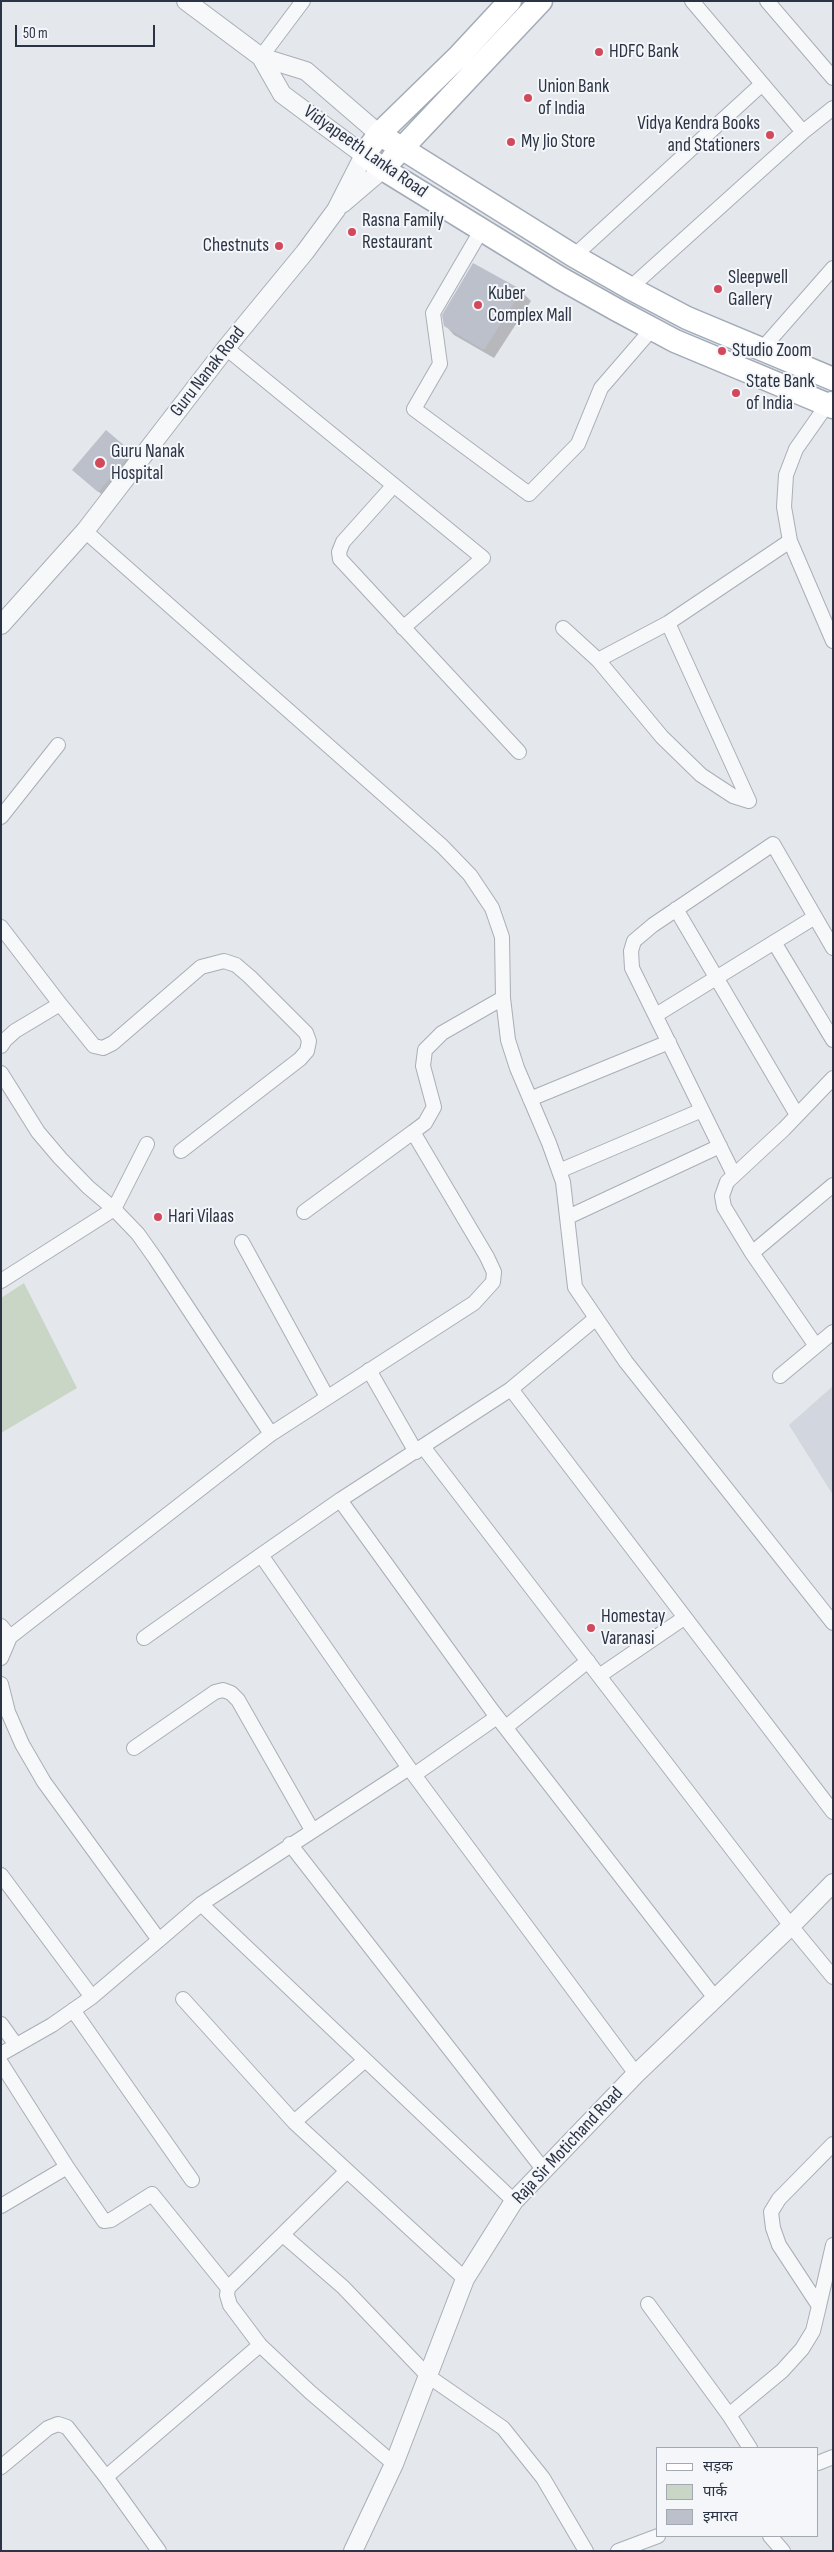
<!DOCTYPE html>
<meta charset="utf-8">
<style>
body{margin:0}
#map{position:relative;width:834px;height:2552px;overflow:hidden;background:#e4e7ec;font-family:"Sofia Sans Condensed","Noto Sans Devanagari",sans-serif}
canvas{display:block}
.frame{position:absolute;inset:0;border:2px solid #2b3445;pointer-events:none}
.legend{position:absolute;left:656px;top:2447px;width:162px;height:90px;box-sizing:border-box;background:#f4f6f9;border:1px solid #a4a8b1;margin:0;padding:6px 9px;list-style:none;font-size:15px;color:#2b3445}
.legend li{display:flex;align-items:center;gap:10px;height:25px}
.legend b{width:25px;border:1px solid #a4a8b1}
.scale{position:absolute;left:15px;top:25px;width:140px;height:22px;box-sizing:border-box;border:2px solid #2b3445;border-top:0;padding-left:6px;font-size:15px;line-height:18px;white-space:nowrap;color:#2b3445;-webkit-text-stroke:4px #f4f6f9;paint-order:stroke}
</style>
<div id="map">
<canvas width="834" height="2552"></canvas>
<div class="frame"></div>
<ul class="legend">
<li><b style="height:6px;background:#fff"></b>सड़क</li>
<li><b style="height:14px;background:#c9d6c5"></b>पार्क</li>
<li><b style="height:14px;background:#bbc0ca"></b>इमारत</li>
</ul>
<div class="scale">50 m</div>
</div>
<script>
const g = document.querySelector('canvas').getContext('2d');
g.lineJoin = 'round';
function paint(path, color) {
  g.fillStyle = color;
  g.fill(path, 'evenodd');
}
function shape(rows) {
  const path = new Path2D();
  for (const r of rows) {
    path.moveTo(r[0], r[1]);
    for (let i = 2; i < r.length; i += 2) path.lineTo(r[i], r[i + 1]);
  }
  return path;
}
function stroke(path, color, width, dash) {
  g.strokeStyle = color;
  g.lineWidth = width;
  g.lineCap = dash ? 'butt' : 'round';
  g.setLineDash(dash || []);
  g.stroke(path);
}
function write(font, color, halo, rows, align = 'center') {
  g.font = font + ' "Sofia Sans Condensed",sans-serif';
  g.lineWidth = 4;
  g.setLineDash([]);
  g.textBaseline = 'middle';
  g.strokeStyle = halo;
  g.fillStyle = color;
  for (const [text, x, y, turn = 0] of rows) {
    g.save();
    g.translate(x, y);
    g.rotate((+turn || 0) * Math.PI / 180);
    g.textAlign = isNaN(turn) ? turn : align;
    if (halo) g.strokeText(text, 0, 0);
    g.fillText(text, 0, 0);
    g.restore();
  }
}
const built = shape([
 [833,1386,833,1495,789,1425]
]);
const green = shape([
 [24,1283,77,1388,1,1433,1,1298]
]);
const shadow = shape([
 [473,264,521,291,531,301,494,358,454,335,445,325],
 [106,432,140,463,108,500,74,470]
]);
const building = shape([
 [473,263,522,290,484,350,444,326,442,315],
 [106,430,132,452,98,492,72,470]
]);
const minor = shape([
 [692,1,803,132,833,108],
 [767,1,833,78],
 [261,57,303,1],
 [482,229,433,313,440,364,414,409,529,494,578,444,601,388,652,329],
 [574,256,762,84],
 [630,288,803,132],
 [226,348,483,558,403,628],
 [762,349,833,268],
 [831,399,796,449,786,475,784,507,790,541,833,641],
 [394,485,343,542,339,552,340,559,519,752],
 [85,531,442,846,470,875,492,908,502,937,503,998,508,1040,517,1068,549,1143,563,1182,575,1287,626,1362,833,1623],
 [668,623,749,801],
 [563,628,598,660,662,737,701,775,733,796,749,801],
 [598,660,668,623,790,541],
 [1,817,58,745],
 [676,909,797,1115],
 [1,927,60,1004,15,1031,5,1040,1,1046],
 [774,942,833,1040],
 [60,1004,94,1046,103,1048,113,1043,201,967,224,961,236,965,250,977,306,1033,309,1041,307,1051,300,1059,181,1151],
 [656,1015,815,917],
 [1,1073,38,1132,60,1158,88,1187,114,1209,147,1144],
 [530,1099,669,1042],
 [413,1132,425,1123,434,1107,423,1066,425,1050,442,1033,503,998],
 [559,1171,702,1110],
 [734,1175,632,968,631,951,634,941,653,925,773,844,833,948],
 [568,1217,720,1146],
 [242,1242,327,1397],
 [752,1253,833,1185],
 [1,1281,114,1209,138,1234,155,1258,271,1434],
 [595,1319,511,1389,340,1500,261,1555,409,1768,636,2074],
 [816,1346,752,1253,724,1207,722,1196,727,1182,784,1129,833,1078],
 [369,1370,416,1452],
 [780,1376,833,1332],
 [511,1389,833,1812],
 [424,1448,791,1926,833,1977],
 [340,1500,491,1709,715,1998],
 [1,1626,10,1637,2,1641],
 [144,1638,261,1555],
 [1,1658,10,1637,271,1434,474,1303,493,1282,494,1272,487,1257,413,1132,304,1212],
 [599,1676,684,1618],
 [1,1684,8,1712,22,1744,44,1782,159,1940,201,1904,409,1768],
 [506,1727,588,1661],
 [134,1748,215,1692,223,1690,231,1693,238,1700,312,1830],
 [414,1775,497,1717],
 [290,1844,543,2169],
 [1,1875,92,1997],
 [201,1904,514,2201],
 [183,1999,294,2122,364,2061],
 [73,2010,192,2180],
 [1,2024,16,2045],
 [1,2054,52,2025,92,1997,159,1940],
 [1,2063,67,2167,1,2206],
 [294,2122,465,2279],
 [67,2167,104,2221,111,2220,152,2194,228,2288],
 [347,2171,228,2288,227,2295,230,2305,260,2345,310,2392,394,2464],
 [283,2235,343,2287,428,2376,503,2428,543,2478,586,2551],
 [648,2304,729,2415,750,2448],
 [819,2306,833,2245],
 [729,2415,782,2371,802,2349,813,2331,819,2306,779,2245,773,2228,771,2212,779,2199,833,2144],
 [818,2463,833,2457],
 [1,2467,48,2428,58,2424,67,2427,106,2477,159,2551],
 [106,2477,260,2345],
 [770,2536,783,2551],
 [618,2551,658,2536]
]);
const tertiary = shape([
 [186,1,261,57,306,71,379,134],
 [342,204,383,169],
 [1,625,85,531,226,348,305,252,336,210,364,155,282,94,261,57],
 [353,2551,394,2464,465,2279,514,2201,636,2074,791,1926,833,1883]
]);
const primary = shape([
 [510,1,458,57,379,134,364,155,383,169,560,278,617,310,675,341,833,407],
 [379,134,574,256,630,288,687,318,833,379],
 [392,159,541,1]
]);
const markers = [
 [599,52,5,"#d1495b"],
 [528,98,5,"#d1495b"],
 [770,135,5,"#d1495b"],
 [511,142,5,"#d1495b"],
 [352,232,5,"#d1495b"],
 [279,246,5,"#d1495b"],
 [718,289,5,"#d1495b"],
 [478,305,5,"#d1495b"],
 [722,351,5,"#d1495b"],
 [736,393,5,"#d1495b"],
 [100,463,6,"#d1495b"],
 [158,1217,5,"#d1495b"],
 [591,1628,5,"#d1495b"]
];
const poiNames = [
 ["HDFC Bank",609,52],
 ["Union Bank",538,87],
 ["of India",538,109],
 ["Vidya Kendra Books",760,124,"right"],
 ["and Stationers",760,146,"right"],
 ["My Jio Store",521,142],
 ["Rasna Family",362,221],
 ["Restaurant",362,243],
 ["Chestnuts",269,246,"right"],
 ["Sleepwell",728,278],
 ["Gallery",728,300],
 ["Kuber",488,294],
 ["Complex Mall",488,316],
 ["Studio Zoom",732,351],
 ["State Bank",746,382],
 ["of India",746,404],
 ["Guru Nanak",111,452],
 ["Hospital",111,474],
 ["Hari Vilaas",168,1217],
 ["Homestay",601,1617],
 ["Varanasi",601,1639]
];
const streetNames = [
 ["Vidyapeeth Lanka Road",365,152,35],
 ["Guru Nanak Road",208,372,-52],
 ["Raja Sir Motichand Road",568,2146,-47]
];
paint(built, '#d2d6de');
paint(green, '#c9d6c5');
paint(shadow, '#0003');
paint(building, '#bbc0ca');
stroke(minor, '#a9aeb7', 16);
stroke(tertiary, '#a9aeb7', 20);
stroke(primary, '#a3abb8', 25);
stroke(minor, '#f7f8fa', 14);
stroke(tertiary, '#f7f8fa', 18);
stroke(primary, '#fff', 22);
for (const [x, y, r, color] of markers) {
  const dot = new Path2D();
  dot.arc(x, y, r, 0, 2 * Math.PI);
  g.fillStyle = color;
  g.fill(dot);
  stroke(dot, '#f4f6f9', 2);
}
write('19px', '#2b3445', '#f4f6f9', poiNames, 'left');
write('19px', '#2b3445', '#f4f6f9', streetNames);
</script>
